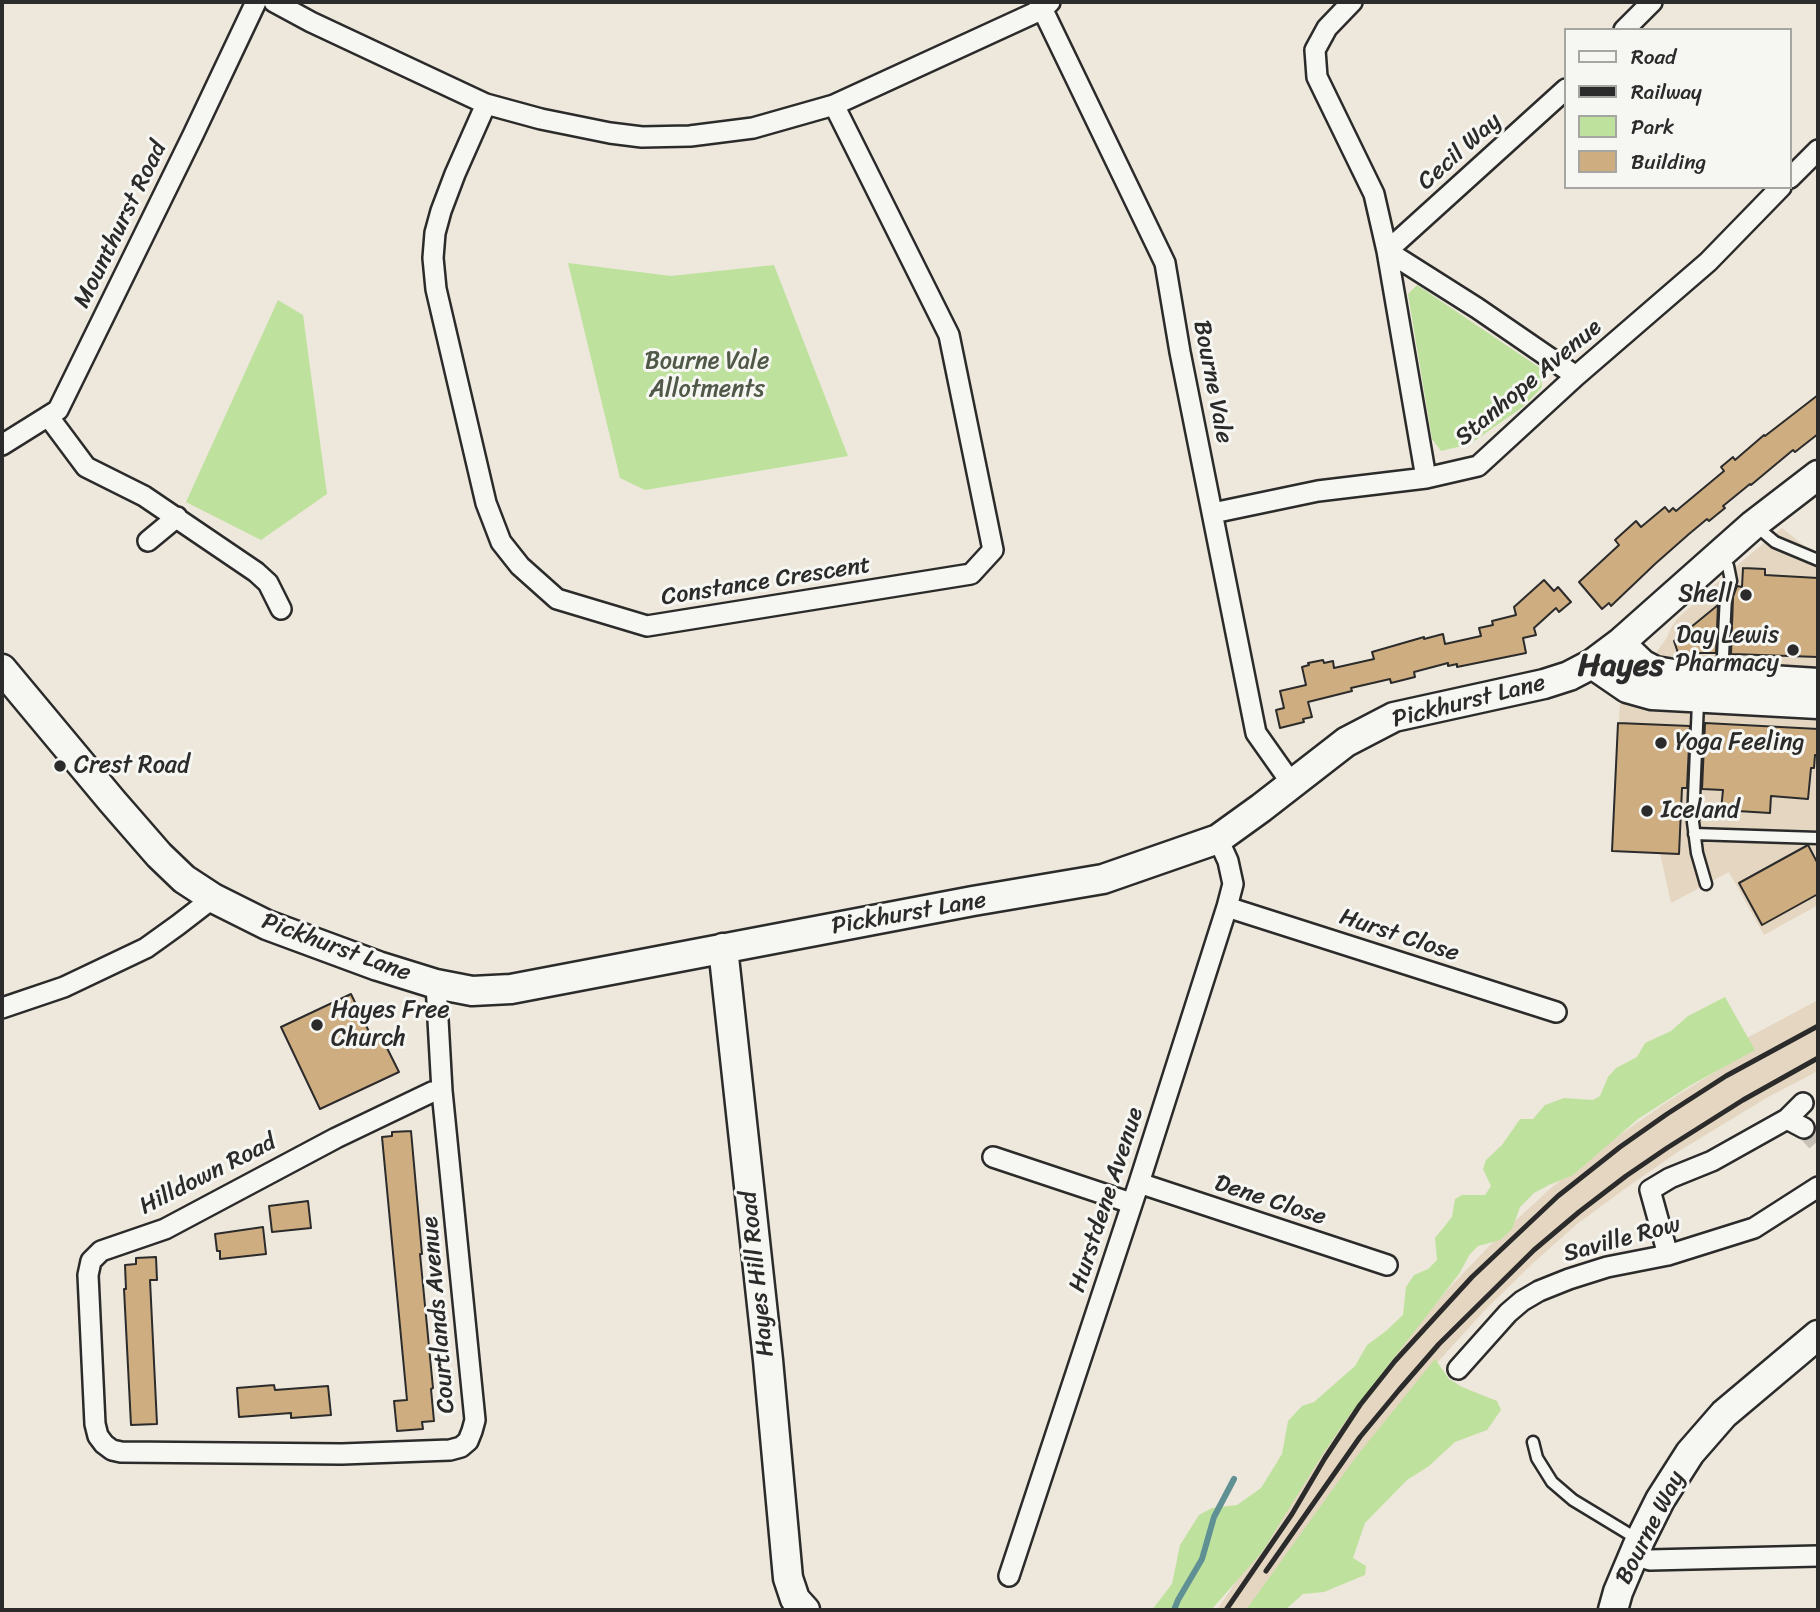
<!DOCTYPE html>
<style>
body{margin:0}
#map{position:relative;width:1820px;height:1612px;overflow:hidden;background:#eee7db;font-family:Sriracha,sans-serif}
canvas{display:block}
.frame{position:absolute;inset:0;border:4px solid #2b2b2b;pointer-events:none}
.legend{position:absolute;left:1564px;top:28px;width:228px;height:161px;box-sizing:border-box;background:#f6f6f2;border:2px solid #a5a5a2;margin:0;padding:9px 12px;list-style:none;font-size:21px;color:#2b2b2b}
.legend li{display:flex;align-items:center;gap:14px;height:35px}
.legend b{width:35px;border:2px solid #a5a5a2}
</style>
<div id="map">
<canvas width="1820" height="1612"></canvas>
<div class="frame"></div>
<ul class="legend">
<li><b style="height:9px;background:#f6f6f2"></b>Road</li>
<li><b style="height:9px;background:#2b2b2b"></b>Railway</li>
<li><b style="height:19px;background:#bee29d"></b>Park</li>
<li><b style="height:19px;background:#cead81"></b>Building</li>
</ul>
</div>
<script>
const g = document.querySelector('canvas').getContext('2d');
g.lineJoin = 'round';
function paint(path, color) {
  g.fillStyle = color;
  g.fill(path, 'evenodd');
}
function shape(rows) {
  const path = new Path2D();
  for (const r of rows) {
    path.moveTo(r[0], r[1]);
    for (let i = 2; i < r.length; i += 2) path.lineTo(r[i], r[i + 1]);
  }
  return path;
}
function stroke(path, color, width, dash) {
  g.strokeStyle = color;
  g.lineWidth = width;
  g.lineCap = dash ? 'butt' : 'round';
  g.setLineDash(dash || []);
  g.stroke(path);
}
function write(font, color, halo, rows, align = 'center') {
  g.font = font + ' Sriracha,sans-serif';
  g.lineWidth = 6;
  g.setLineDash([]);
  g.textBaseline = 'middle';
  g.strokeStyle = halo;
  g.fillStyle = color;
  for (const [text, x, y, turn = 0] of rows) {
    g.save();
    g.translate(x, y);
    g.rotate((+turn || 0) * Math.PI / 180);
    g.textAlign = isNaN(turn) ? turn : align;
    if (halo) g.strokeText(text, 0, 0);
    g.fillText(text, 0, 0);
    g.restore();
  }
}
const built = shape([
 [1782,528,1803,545,1818,552,1818,905,1764,935,1729,872,1671,903,1660,853,1612,851,1620,702,1666,639,1671,628,1677,619,1722,578],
 [1818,1000,1818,1071,1768,1097,1679,1151,1626,1188,1577,1224,1531,1265,1484,1311,1436,1364,1251,1610,1217,1610,1281,1515,1329,1438,1401,1343,1450,1287,1500,1235,1551,1188,1597,1151,1670,1100,1752,1049,1747,1038]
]);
const green = shape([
 [568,263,671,276,774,265,848,456,645,490,620,478],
 [1417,285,1540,368,1542,387,1524,406,1470,444,1441,451,1432,439,1408,294],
 [278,300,303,315,327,494,261,540,186,502],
 [1725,997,1755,1050,1691,1085,1638,1119,1573,1175,1549,1185,1534,1193,1520,1207,1512,1229,1500,1240,1478,1246,1470,1254,1459,1274,1351,1413,1324,1452,1262,1552,1211,1610,1152,1610,1172,1584,1180,1545,1199,1515,1212,1508,1237,1505,1261,1488,1282,1454,1288,1421,1302,1406,1314,1402,1355,1366,1367,1345,1386,1331,1403,1315,1406,1287,1414,1275,1428,1269,1437,1260,1435,1238,1452,1217,1455,1199,1462,1195,1485,1195,1491,1186,1483,1169,1486,1160,1502,1145,1520,1119,1533,1119,1545,1105,1564,1098,1593,1100,1600,1096,1608,1077,1616,1068,1637,1057,1645,1043,1671,1031,1688,1016],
 [1435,1359,1449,1379,1462,1387,1497,1401,1501,1410,1487,1430,1455,1442,1429,1466,1407,1480,1365,1523,1353,1558,1366,1566,1365,1575,1324,1592,1303,1594,1285,1610,1246,1610,1356,1457]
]);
const stream = shape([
 [1174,1610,1178,1600,1202,1559,1214,1517,1234,1479]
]);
const building = shape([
 [1818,395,1818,434,1795,452,1793,450,1751,485,1750,484,1723,506,1725,508,1709,521,1707,519,1689,534,1655,564,1611,606,1609,603,1602,609,1579,582,1619,545,1615,540,1636,521,1641,527,1665,507,1669,512,1673,508,1676,511,1724,471,1721,467,1733,457,1735,460,1764,435,1765,436,1818,395],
 [1743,568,1765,569,1765,575,1818,578,1818,657,1731,654,1733,597,1737,586,1742,587,1743,568],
 [1544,580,1554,591,1558,587,1571,602,1559,612,1556,608,1534,628,1536,635,1523,638,1526,653,1457,667,1457,664,1448,666,1448,663,1414,672,1415,677,1391,683,1390,679,1351,688,1352,691,1308,702,1312,717,1303,719,1304,722,1280,728,1276,710,1284,708,1280,691,1306,685,1302,667,1309,665,1308,663,1323,660,1324,663,1333,661,1334,668,1374,659,1372,652,1424,637,1424,639,1443,634,1445,644,1481,636,1479,628,1493,625,1492,621,1516,615,1514,607,1544,580],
 [1718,605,1716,653,1678,653,1674,641,1718,605],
 [1618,723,1690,726,1687,788,1682,788,1679,854,1612,851,1618,723],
 [1705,723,1818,729,1818,755,1815,755,1814,768,1811,768,1808,799,1771,796,1770,813,1721,810,1723,790,1702,789,1705,723],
 [1808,845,1818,864,1818,894,1762,925,1739,883,1808,845],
 [351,994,373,1040,381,1036,399,1072,320,1109,281,1027,351,994],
 [411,1131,422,1254,420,1254,433,1388,431,1389,434,1421,422,1422,423,1429,397,1431,394,1401,407,1400,382,1137,392,1136,392,1132,411,1131],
 [308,1201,311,1228,272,1232,269,1206,308,1201],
 [263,1227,266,1254,220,1259,220,1251,217,1251,215,1234,263,1227],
 [156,1257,157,1280,150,1280,157,1424,131,1425,124,1289,126,1289,125,1265,136,1264,136,1258,156,1257],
 [274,1385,275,1390,328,1386,331,1415,291,1418,291,1413,239,1417,237,1388,274,1385]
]);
const streetTunnel = shape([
 [1804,1128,1818,1144]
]);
const lane = shape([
 [1757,527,1775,542,1818,560],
 [1720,558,1728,566,1731,581,1726,596,1722,676],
 [1698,702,1693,822,1697,853,1706,884],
 [1694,834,1818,838],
 [1533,1442,1537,1458,1552,1482,1573,1500,1639,1540]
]);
const street = shape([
 [274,2,311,22,486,104,541,119,610,133,642,137,690,136,753,128,834,105,1043,9,1050,2],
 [1039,2,1165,263,1180,352,1256,733,1292,784],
 [1352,2,1327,28,1315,50,1317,77,1374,194,1387,251,1426,478],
 [1624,30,1652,2],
 [1566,89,1387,251,1477,308,1576,376],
 [486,104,455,174,441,211,435,233,433,258,436,289,486,503,501,542,520,566,557,599,647,626,971,574,993,550,949,335,834,105],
 [1790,178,1818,150],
 [48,416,86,467,144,496,256,572,268,583,281,609],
 [2,445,58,410,193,135,256,2],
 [1213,513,1318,491,1426,478,1478,466,1576,376,1708,262,1781,187],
 [148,541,177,517],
 [1227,907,1556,1012],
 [436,984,442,1091,475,1420,472,1431,468,1441,461,1447,450,1450,342,1454,121,1452,112,1450,104,1444,98,1436,95,1424,88,1275,91,1261,101,1251,165,1229,336,1138,432,1092,442,1091],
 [2,1008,64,987,146,948,178,925,213,898],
 [1787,1119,1803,1103],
 [993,1157,1131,1203],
 [1139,1183,1387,1265],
 [1668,1255,1650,1190,1670,1178,1712,1161,1787,1119,1804,1128],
 [1458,1369,1508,1313,1522,1301,1539,1291,1569,1279,1607,1267,1668,1255,1754,1228,1818,1187],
 [1634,1555,1650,1560,1818,1556],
 [1009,1576,1139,1183,1227,907,1233,884,1228,861,1218,839]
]);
const secondary = shape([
 [1620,643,1642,664,1655,671,1674,674,1818,683],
 [1592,664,1627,688,1652,695,1818,704],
 [2,669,112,801,159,855,184,879,213,898,267,925,378,966,436,984,472,991,511,989,973,901,1103,879,1218,839,1261,808,1346,742,1394,717,1544,684,1569,676,1592,664,1620,643,1753,525,1818,475],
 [723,948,768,1360,788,1578,795,1599,805,1610],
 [1613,1610,1618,1592,1640,1540,1660,1500,1690,1453,1724,1414,1818,1335]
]);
const rail = shape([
 [1266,1571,1360,1437,1399,1390,1439,1344,1534,1250,1579,1212,1626,1176,1667,1148,1743,1100,1818,1058],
 [1226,1610,1292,1514,1325,1458,1360,1405,1395,1361,1472,1277,1558,1196,1620,1147,1667,1114,1726,1076,1818,1026]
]);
const markers = [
 [1746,595,7,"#2b2b2b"],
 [1793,650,7,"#2b2b2b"],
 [1661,743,7,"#2b2b2b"],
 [60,766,7,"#2b2b2b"],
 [1647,811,7,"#2b2b2b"],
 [317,1025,7,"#2b2b2b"]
];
const streetNames = [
 ["Cecil Way",1460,152,-42],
 ["Mounthurst Road",121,225,-64],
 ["Bourne Vale",1212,382,79],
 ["Stanhope Avenue",1529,383,-40],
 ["Constance Crescent",766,582,-9],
 ["Pickhurst Lane",1469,702,-14],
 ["Pickhurst Lane",909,914,-10],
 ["Hurst Close",1399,936,18],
 ["Pickhurst Lane",336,948,20],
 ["Hilldown Road",208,1175,-27],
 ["Hurstdene Avenue",1107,1200,-72],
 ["Dene Close",1270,1201,18],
 ["Saville Row",1622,1240,-15],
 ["Hayes Hill Road",758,1274,-96],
 ["Courtlands Avenue",439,1315,-95],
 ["Bourne Way",1651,1528,-63]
];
const parkNames = [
 ["Bourne Vale",707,362],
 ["Allotments",707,390]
];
const poiNames = [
 ["Shell",1732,595,"right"],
 ["Day Lewis",1779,636,"right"],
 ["Pharmacy",1779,664,"right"],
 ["Yoga Feeling",1675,743],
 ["Crest Road",74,766],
 ["Iceland",1661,811],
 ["Hayes Free",331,1011],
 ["Church",331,1039]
];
const districtNames = [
 ["Hayes",1621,667]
];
paint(built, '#e4d6c0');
paint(green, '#bee29d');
stroke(stream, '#5f9094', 6);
paint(building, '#cead81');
stroke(building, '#2b2b2b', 2);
stroke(streetTunnel, '#c7c1b8', 19, [19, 10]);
stroke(lane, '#2b2b2b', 15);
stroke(street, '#2b2b2b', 24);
stroke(secondary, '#2b2b2b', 33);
stroke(lane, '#f6f6f2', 10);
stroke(street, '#f6f6f2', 19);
stroke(secondary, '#f6f6f2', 28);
stroke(rail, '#2b2b2b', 5);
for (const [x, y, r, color] of markers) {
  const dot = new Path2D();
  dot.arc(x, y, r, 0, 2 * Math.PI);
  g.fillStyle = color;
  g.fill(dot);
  stroke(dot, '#f6f6f2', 2.5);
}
write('24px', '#2b2b2b', '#f6f6f2', streetNames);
write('24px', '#505948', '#f6f6f2', parkNames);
write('24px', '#2b2b2b', '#f6f6f2', poiNames, 'left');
write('bold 32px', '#2b2b2b', '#f6f6f2', districtNames);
</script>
